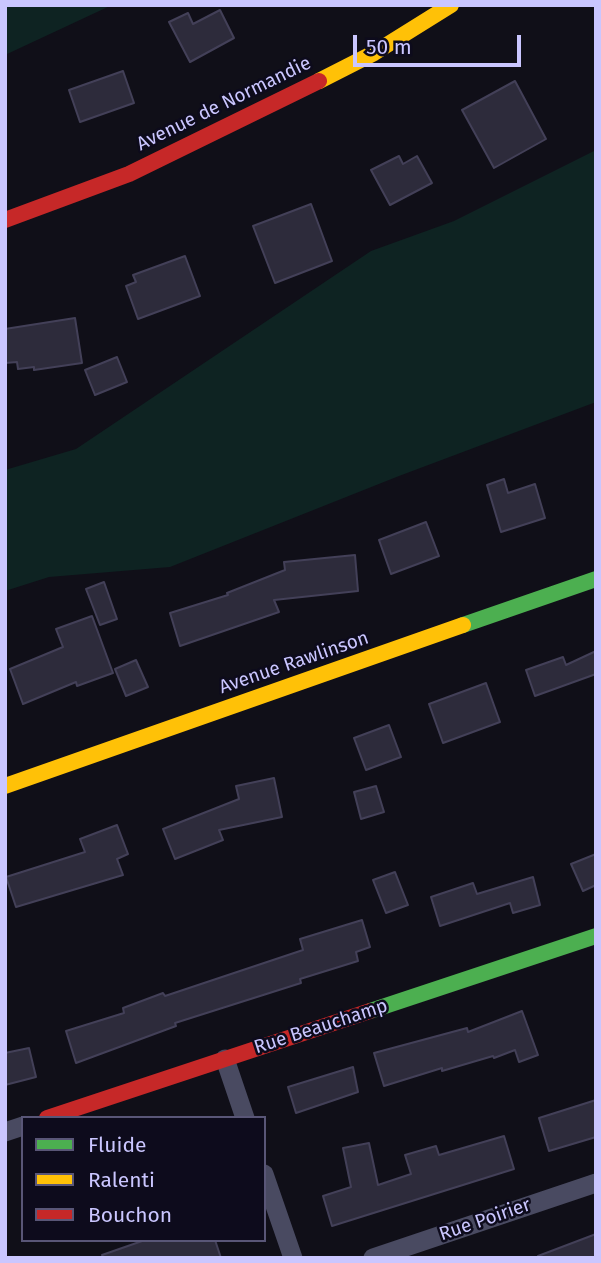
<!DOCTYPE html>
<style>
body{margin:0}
#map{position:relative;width:601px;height:1263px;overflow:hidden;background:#100f18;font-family:"Fira Sans",sans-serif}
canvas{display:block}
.frame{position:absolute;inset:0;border:7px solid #cac6ff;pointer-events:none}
.legend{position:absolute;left:21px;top:1116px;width:245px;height:126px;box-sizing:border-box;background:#0d0b1c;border:2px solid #595677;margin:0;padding:9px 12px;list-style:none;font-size:21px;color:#cac6ff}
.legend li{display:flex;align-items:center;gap:14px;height:35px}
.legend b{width:35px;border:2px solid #595677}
.scale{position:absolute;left:353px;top:35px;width:168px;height:32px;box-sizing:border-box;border:4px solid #cac6ff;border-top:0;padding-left:9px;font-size:21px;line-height:24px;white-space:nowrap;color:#cac6ff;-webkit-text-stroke:5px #0d0b1c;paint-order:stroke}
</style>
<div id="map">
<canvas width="601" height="1263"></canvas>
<div class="frame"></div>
<ul class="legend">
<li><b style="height:9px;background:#4caf50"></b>Fluide</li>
<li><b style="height:9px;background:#ffc107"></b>Ralenti</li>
<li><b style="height:9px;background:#c62828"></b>Bouchon</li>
</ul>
<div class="scale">50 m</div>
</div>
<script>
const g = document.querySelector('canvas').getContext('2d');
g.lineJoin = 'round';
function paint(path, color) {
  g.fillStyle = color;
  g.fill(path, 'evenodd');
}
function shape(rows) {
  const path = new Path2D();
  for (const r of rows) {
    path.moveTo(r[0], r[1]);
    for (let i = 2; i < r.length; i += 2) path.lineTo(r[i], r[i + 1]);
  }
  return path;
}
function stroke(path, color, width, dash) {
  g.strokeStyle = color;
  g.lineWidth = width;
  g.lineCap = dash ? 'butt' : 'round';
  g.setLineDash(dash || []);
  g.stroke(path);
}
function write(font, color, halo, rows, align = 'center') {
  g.font = font + ' "Fira Sans",sans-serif';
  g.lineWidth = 5;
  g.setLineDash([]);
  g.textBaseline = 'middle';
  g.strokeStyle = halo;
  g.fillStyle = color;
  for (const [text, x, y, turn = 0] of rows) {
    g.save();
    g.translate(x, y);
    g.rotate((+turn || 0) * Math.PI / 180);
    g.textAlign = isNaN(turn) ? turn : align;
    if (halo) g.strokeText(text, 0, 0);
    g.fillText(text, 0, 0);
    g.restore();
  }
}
const green = shape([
 [5,5,112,5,5,55],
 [596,150,596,402,399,476,170,567,49,577,5,591,5,470,76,449,371,251,454,221]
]);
const building = shape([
 [220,10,234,38,190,62,169,22,188,13,193,24,220,10],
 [123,71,134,103,80,122,69,90,123,71],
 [515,81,546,139,494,168,462,110,515,81],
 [399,156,403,164,417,156,432,183,390,205,371,170,399,156],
 [311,204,332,261,275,283,253,226,311,204],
 [185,256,200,296,138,319,126,286,136,282,133,275,185,256],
 [75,318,82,363,34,370,34,367,18,369,17,362,5,363,5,329,75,318],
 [117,357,127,382,95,395,85,370,117,357],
 [504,479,508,493,535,484,545,518,501,532,487,485,504,479],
 [426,522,439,556,391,574,379,540,426,522],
 [355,555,358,591,274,600,279,612,180,646,170,613,228,595,227,593,285,570,284,562,355,555],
 [104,582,117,619,100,625,86,589,104,582],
 [92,616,113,673,77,686,76,682,23,704,10,669,63,647,56,629,92,616],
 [596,651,596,674,535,696,526,670,563,657,566,665,596,651],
 [136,660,148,687,126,696,115,669,136,660],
 [486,683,500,722,443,743,429,704,486,683],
 [389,725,401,757,366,770,354,738,389,725],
 [274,778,282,817,219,830,223,840,175,859,163,829,239,799,236,786,274,778],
 [376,786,384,812,361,819,354,792,376,786],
 [117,825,128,854,117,859,123,875,16,907,6,877,85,852,80,839,117,825],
 [596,854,596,885,583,891,571,864,596,854],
 [395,872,408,905,386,913,373,880,395,872],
 [533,877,540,905,513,913,510,903,440,926,431,897,473,883,477,894,533,877],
 [362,920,370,947,356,952,358,961,300,979,301,983,175,1023,176,1026,76,1063,66,1031,124,1013,123,1008,163,993,165,996,303,950,300,939,362,920],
 [522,1011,538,1055,519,1062,515,1050,494,1058,493,1056,442,1071,442,1068,384,1086,374,1053,467,1028,468,1032,522,1011],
 [29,1048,36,1077,5,1085,5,1053,29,1048],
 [353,1067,358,1092,296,1113,288,1087,353,1067],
 [596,1100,596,1137,549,1151,539,1118,596,1100],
 [504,1136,514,1169,332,1226,323,1196,351,1187,343,1148,369,1143,378,1185,411,1174,405,1155,436,1146,439,1155,504,1136],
 [596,1234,596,1258,538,1258,538,1256,596,1234],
 [145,1240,215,1240,221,1258,103,1258,102,1255,145,1240]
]);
const street = shape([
 [225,1059,245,1118],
 [5,1132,23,1126],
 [264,1174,293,1258],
 [373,1258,596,1183]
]);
const fast = shape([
 [463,625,596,579],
 [370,1011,596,936]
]);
const slow = shape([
 [319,81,374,53,451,5],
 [5,786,463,625]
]);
const jam = shape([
 [5,220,129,174,319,81],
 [47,1118,370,1011]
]);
const streetNames = [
 ["Avenue de Normandie",224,104,-26],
 ["Avenue Rawlinson",294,663,-19],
 ["Rue Beauchamp",321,1027,-18],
 ["Rue Poirier",485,1220,-19]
];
paint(green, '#0e2322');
paint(building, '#2d2b3b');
stroke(building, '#434058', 2);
stroke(street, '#494a61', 19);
stroke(fast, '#4caf50', 16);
stroke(slow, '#ffc107', 16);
stroke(jam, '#c62828', 16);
write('19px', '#cac6ff', '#0d0b1c', streetNames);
</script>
